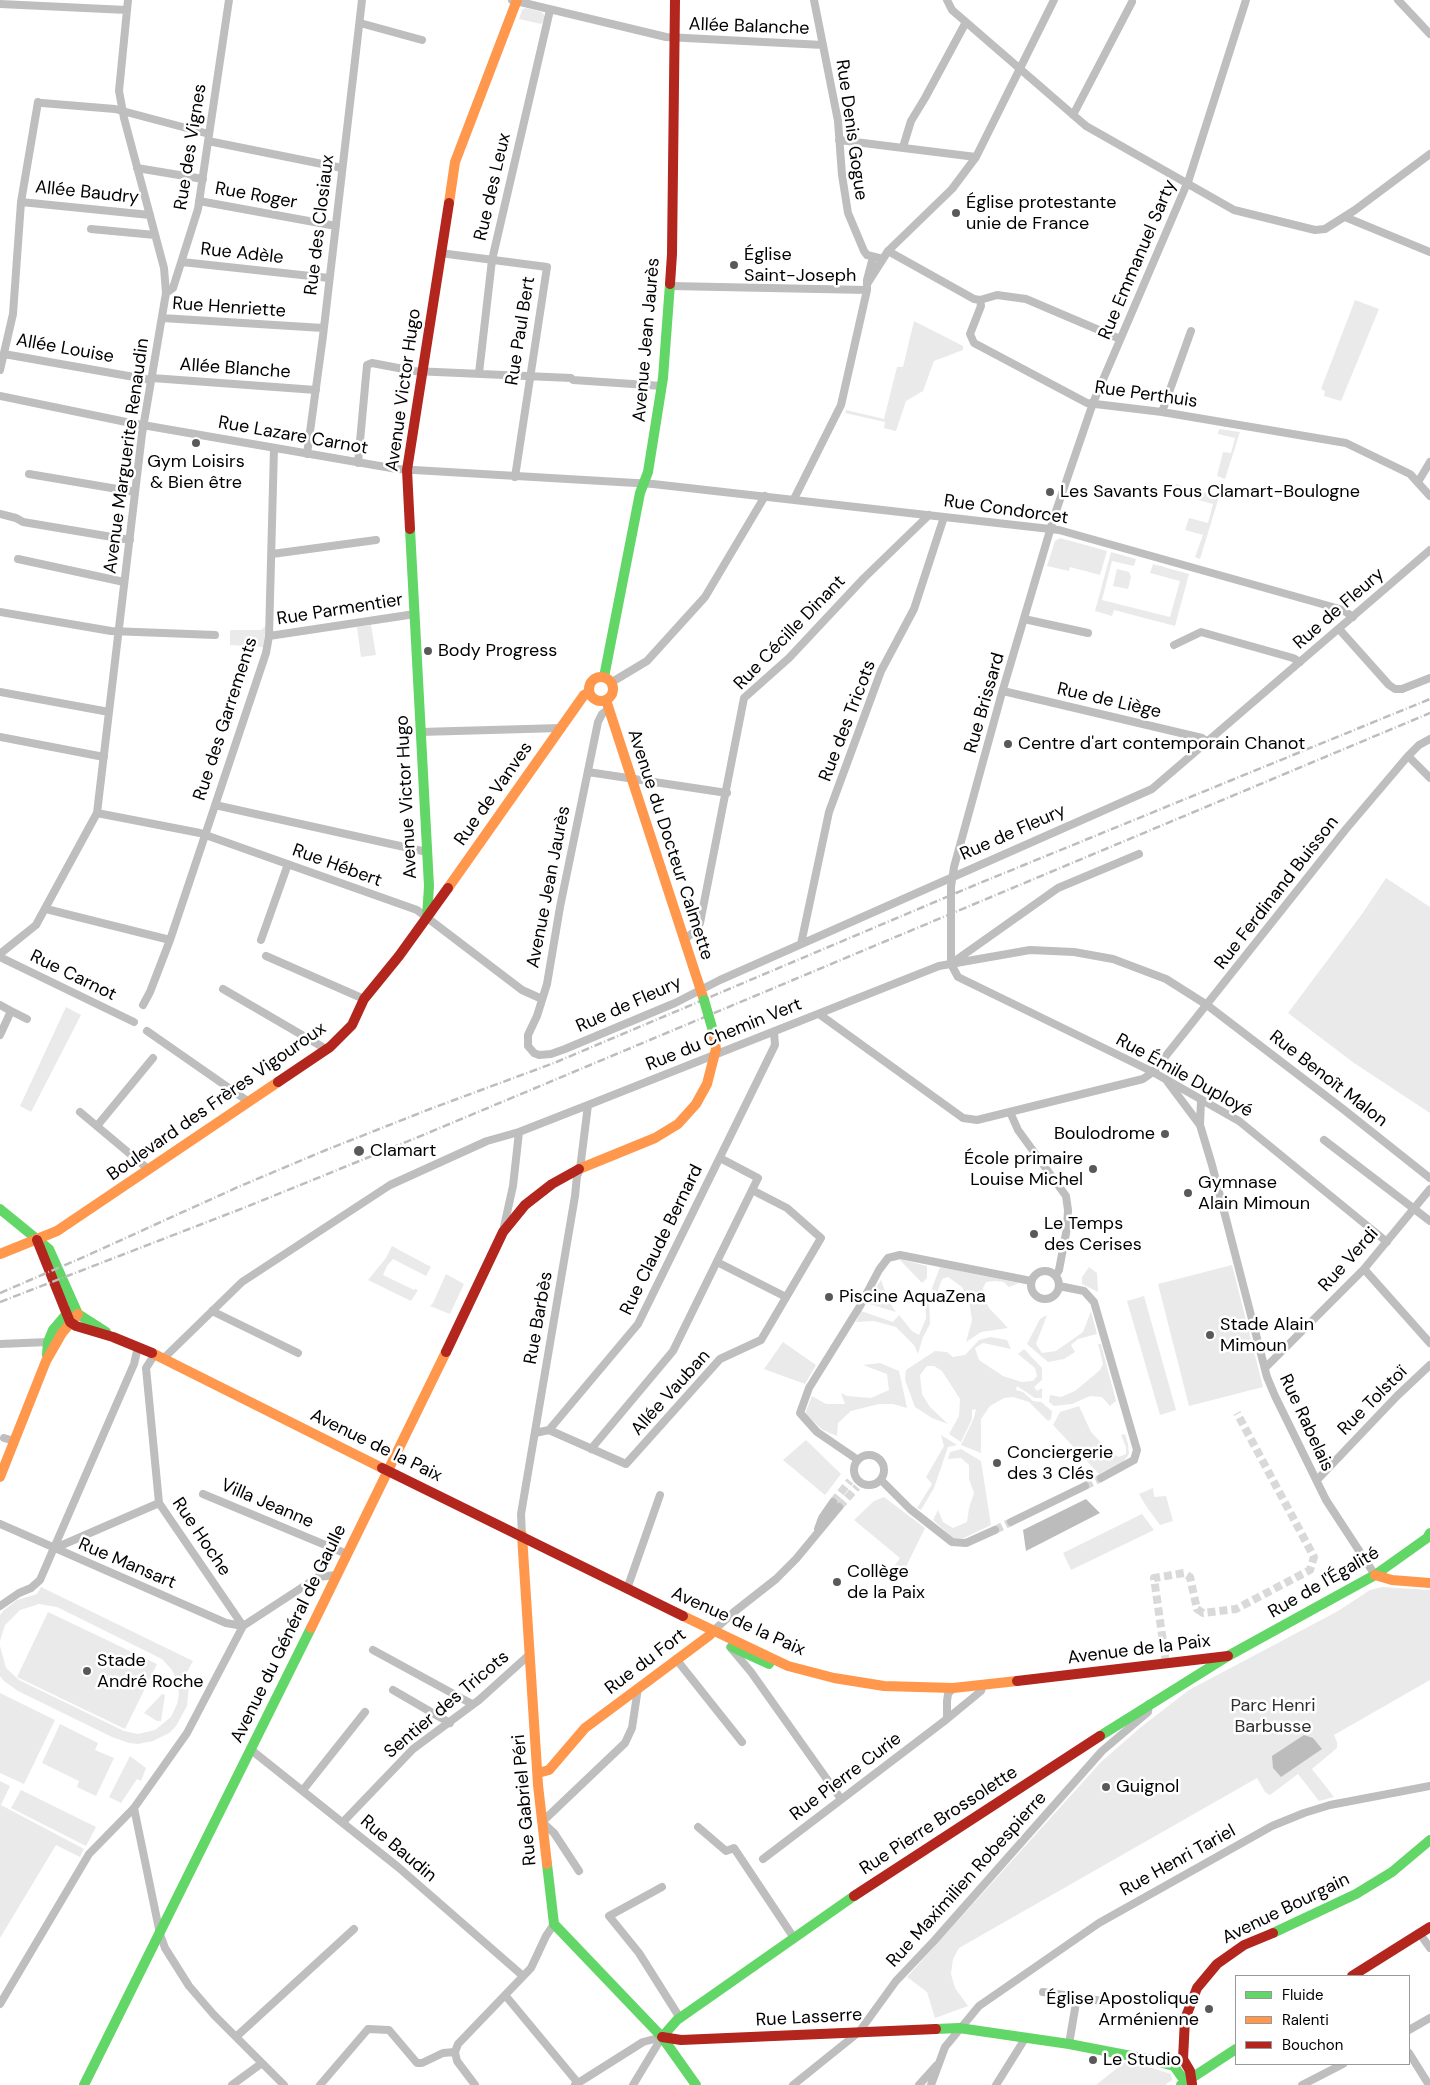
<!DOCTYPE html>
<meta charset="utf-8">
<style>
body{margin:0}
#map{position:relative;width:1430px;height:2085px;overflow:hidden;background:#fff;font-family:"DM Sans",sans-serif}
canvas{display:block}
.legend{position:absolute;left:1235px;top:1975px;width:175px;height:90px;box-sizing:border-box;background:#fff;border:1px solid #999;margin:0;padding:6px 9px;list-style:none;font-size:15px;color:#000}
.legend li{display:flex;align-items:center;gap:10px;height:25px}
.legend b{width:25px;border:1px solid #999}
</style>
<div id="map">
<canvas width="1430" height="2085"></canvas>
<ul class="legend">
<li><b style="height:6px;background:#63d668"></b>Fluide</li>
<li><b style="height:6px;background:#ff974d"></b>Ralenti</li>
<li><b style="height:6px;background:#b3261e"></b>Bouchon</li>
</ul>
</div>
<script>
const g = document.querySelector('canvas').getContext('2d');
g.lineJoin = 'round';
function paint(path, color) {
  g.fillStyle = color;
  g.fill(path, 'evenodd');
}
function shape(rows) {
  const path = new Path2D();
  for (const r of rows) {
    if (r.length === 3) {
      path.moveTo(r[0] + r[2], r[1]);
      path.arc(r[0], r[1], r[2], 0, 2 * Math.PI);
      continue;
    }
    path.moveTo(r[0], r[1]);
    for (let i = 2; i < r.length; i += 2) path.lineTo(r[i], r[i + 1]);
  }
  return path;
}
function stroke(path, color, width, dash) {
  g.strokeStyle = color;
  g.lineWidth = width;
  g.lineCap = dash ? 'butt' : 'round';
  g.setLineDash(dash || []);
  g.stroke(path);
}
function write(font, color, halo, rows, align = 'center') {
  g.font = font + ' "DM Sans",sans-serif';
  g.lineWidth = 5;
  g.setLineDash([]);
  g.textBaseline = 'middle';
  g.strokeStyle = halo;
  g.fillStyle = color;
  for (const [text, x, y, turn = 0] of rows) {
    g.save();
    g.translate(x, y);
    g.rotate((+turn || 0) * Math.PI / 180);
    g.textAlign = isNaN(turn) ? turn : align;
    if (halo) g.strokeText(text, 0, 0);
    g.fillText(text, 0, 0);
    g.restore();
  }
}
const green = shape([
 [525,8,542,12,545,17,543,22,541,24,519,19,522,10],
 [1355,300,1379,309,1341,401,1324,396,1325,391,1321,389],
 [914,321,963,346,963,350,934,361,923,391,906,401,896,431,884,428,885,422,845,413,846,410,884,419,897,367,903,367],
 [1219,429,1240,432,1225,479,1217,476,1223,452,1231,453,1235,438,1218,434],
 [1176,484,1219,497,1200,559,1195,557,1203,535,1185,530,1189,518,1208,523,1213,504,1173,493],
 [1060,538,1107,551,1100,575,1070,567,1069,571,1047,566,1055,541],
 [1111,552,1136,559,1134,566,1112,561,1102,600,1170,617,1180,581,1150,573,1153,564,1189,574,1175,626,1114,610,1112,616,1095,611],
 [1117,569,1129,572,1131,577,1128,589,1113,586],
 [371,625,376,655,361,657,357,627],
 [266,626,263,647,230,645,230,630,261,630],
 [1386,878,1430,907,1430,1113,1354,1063,1288,1013,1362,914],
 [66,1007,81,1015,31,1112,20,1106],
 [392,1246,431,1267,426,1276,393,1259,387,1266,383,1275,414,1290,415,1289,418,1290,411,1301,368,1280,386,1258],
 [899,1259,927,1266,927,1278,922,1283],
 [1232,1265,1263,1387,1189,1406,1158,1284],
 [940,1267,1019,1283,1009,1287,1004,1282,995,1281,986,1282,983,1288,985,1301,990,1309,1008,1328,981,1332,966,1342,972,1320,969,1300,962,1287,948,1277,942,1279,936,1296,932,1288],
 [1089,1267,1097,1273,1098,1292,1082,1284,1082,1277],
 [446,1274,464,1284,450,1314,430,1306,433,1303],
 [881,1280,888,1300,896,1312,866,1303],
 [1144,1296,1176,1410,1160,1415,1127,1301],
 [925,1297,929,1298,930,1324,923,1337,918,1354,914,1345,896,1327,874,1321,856,1322,861,1311,893,1322,899,1315,912,1331,919,1335,926,1318],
 [1091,1311,1097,1334,1078,1339,1071,1345,1075,1352,1064,1359,1048,1362,1027,1344,1040,1319,1047,1315,1036,1344,1042,1353,1056,1351,1083,1332],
 [991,1337,1007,1340,1011,1349,983,1343,975,1348,979,1360,1003,1376,1022,1382,1033,1381,1037,1376,1035,1368,1018,1354,1024,1349,1042,1368,1042,1380,1034,1387,1037,1391,1042,1388,1042,1398,1035,1398,1017,1386,1016,1390,1023,1392,1033,1401,1041,1402,1052,1411,1051,1419,1048,1421,1029,1402,1013,1397,1004,1398,990,1406,981,1419,981,1453,961,1445,974,1418,976,1409,972,1410,972,1419,961,1442,949,1434,959,1416,960,1399,942,1371,934,1366,927,1366,920,1375,922,1394,930,1407,948,1424,932,1418,915,1407,905,1380,906,1370,935,1351,947,1352,953,1357,965,1355,979,1340],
 [783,1342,816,1365,805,1384,764,1369],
 [1098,1344,1101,1344,1116,1401,1110,1406,1102,1397,1090,1396,1072,1404,1054,1406,1049,1402,1050,1395,1061,1397,1075,1391,1100,1370,1103,1364],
 [880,1363,899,1371,907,1408,893,1404,879,1404,851,1411,838,1423,837,1436,823,1430,805,1414,812,1396,826,1404,845,1404,841,1393,847,1396,871,1398,889,1390,887,1374,863,1365],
 [1079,1406,1091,1432,1111,1453,1119,1457,1126,1454,1126,1447,1121,1435,1125,1434,1128,1444,1129,1454,1123,1462,1099,1474,1053,1425,1060,1412],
 [941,1435,957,1445,948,1447,934,1488,921,1510,917,1508,932,1484,926,1477,944,1446],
 [806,1440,841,1474,825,1495,783,1460],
 [961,1449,981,1461,991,1525,964,1538,953,1538,933,1520,938,1510,943,1522,953,1528,967,1522,969,1508,974,1493,969,1479,969,1465,961,1458,948,1459,950,1452],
 [1153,1488,1154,1497,1166,1496,1173,1521,1160,1525,1146,1506,1139,1494],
 [884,1497,925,1528,902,1575,886,1578,900,1558,854,1520,874,1501],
 [1142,1514,1154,1530,1071,1570,1063,1553],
 [41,1587,193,1661,186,1674,189,1686,187,1706,176,1726,169,1733,153,1741,138,1744,129,1743,112,1737,18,1691,4,1681,0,1676,0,1646,6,1668,19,1680,124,1731,138,1734,155,1730,171,1717,177,1704,179,1694,176,1678,172,1670,162,1659,57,1607,39,1604,20,1610,5,1625,0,1641,0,1615,4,1610,17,1600,37,1594],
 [1382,1587,1430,1590,1430,1680,1334,1735,1337,1742,1337,1748,1312,1769,1334,1797,1319,1801,1298,1774,1270,1795,1265,1792,1257,1778,959,1948,953,1959,951,1974,955,1988,968,2006,935,2018,927,1992,907,1977,1101,1762,1141,1727,1189,1690,1338,1611,1370,1590],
 [48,1612,157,1664,125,1729,17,1677],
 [0,1693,55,1720,24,1784,0,1773],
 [162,1694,165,1695,161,1721,157,1721,144,1713],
 [60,1724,98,1743,95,1750,114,1758,96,1796,77,1787,79,1781,42,1763],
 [130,1756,146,1768,141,1781,137,1779,121,1803,109,1797],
 [0,1781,10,1786,1,1805,84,1849,80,1857,56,1845,0,1938],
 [21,1790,96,1827,86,1846,11,1808],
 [1127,2060,1171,2074,1172,2080,1165,2085,1096,2085]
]);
const water = shape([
 [1086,1499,1100,1513,1026,1551,1023,1530],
 [1304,1735,1313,1738,1322,1749,1281,1777,1273,1768,1272,1756]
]);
const streetTunnel = shape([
 [1085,1486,1101,1478],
 [833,1502,850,1481],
 [839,1507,857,1487],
 [995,1530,1011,1522],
 [1166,1663,1154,1578,1184,1573,1190,1577,1197,1609,1203,1613,1236,1609,1310,1570,1314,1557,1237,1413]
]);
const street = shape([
 [512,0,666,37,823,45],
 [814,0,838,121,842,175,848,213,864,251,867,255,883,259],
 [947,0,952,10,1086,126,1234,210,1315,230,1325,229,1355,210,1430,154],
 [1398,0,1430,34],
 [0,4,127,10],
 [360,23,422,40],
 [42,103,115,109,209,134],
 [1073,115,1132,2],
 [839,140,976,157],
 [208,141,342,168],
 [903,147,911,121,925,98,966,22],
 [137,168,203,179],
 [199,201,336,226],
 [21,202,150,215],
 [1345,217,1430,252],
 [91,229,155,235],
 [888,251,974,299,980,300,997,295,1026,299,1120,339],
 [440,253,547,267,515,477],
 [182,262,329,278],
 [867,284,888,251,952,189,976,157,1054,0],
 [670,286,867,290],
 [166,293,173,288,198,209,229,0],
 [980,300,981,306,970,334,974,343,1087,403,1162,412,1346,443,1410,474,1430,496],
 [162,318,323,328],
 [4,354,151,380],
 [0,370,13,314,21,202,38,102],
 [479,373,492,260,550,10],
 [152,378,316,390],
 [0,396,131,423,397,469,653,484,1059,530,1315,602,1343,610,1353,617],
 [1162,412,1191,331],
 [307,454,323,336,362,0],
 [358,463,367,365,372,363,414,371,571,378,573,380,662,386],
 [29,474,135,492],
 [1418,482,1430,462],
 [794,499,841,405,867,290,867,280,873,257],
 [0,514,16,518,23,522,130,540],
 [272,554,376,540],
 [18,559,124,582],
 [0,612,111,631,215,635],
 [1024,619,1088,633],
 [1339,629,1389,685,1395,689,1402,689,1430,678],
 [269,636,415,614],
 [1174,645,1201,632,1293,658,1300,662],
 [612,682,647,661,705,597,765,496],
 [1003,691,1202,738,1208,742],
 [0,692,109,712],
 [609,709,602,714,598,722,560,907,547,984,537,1016,528,1035,528,1046,534,1053,539,1055,551,1054,565,1049,675,1003,720,980,1152,789,1430,550],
 [420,732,561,728],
 [0,737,104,757],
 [1408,756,1430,778],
 [588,772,727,793],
 [215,805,427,852],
 [97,813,200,833,417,910,522,990,542,999],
 [951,887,954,867,1001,696,1054,517,1093,403,1189,179,1246,0],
 [46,909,170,940],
 [261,940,288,864],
 [684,940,696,930,700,923,744,698,789,658,864,578,929,515],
 [801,944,829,812,881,671,914,609,944,517],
 [0,954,36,925,97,813,142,434,166,293,164,268,124,118,119,91,128,0],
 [266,956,364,999],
 [0,957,134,1022],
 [952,963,1058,888,1139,854],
 [951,964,958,977,1153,1072,1239,1121,1387,1242],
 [951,964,951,942],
 [223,989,326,1049],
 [0,1005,11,1011,0,1035],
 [143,1005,150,992,170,940,266,653,269,636,274,448],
 [11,1011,27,1019],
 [819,1014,963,1118,977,1120,1143,1079,1153,1072,1346,829,1408,756,1419,745,1430,739],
 [147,1031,249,1102],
 [1167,1081,1200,1125,1212,1165,1267,1377,1275,1396,1326,1500,1375,1575],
 [80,1112,148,1169],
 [1010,1112,1018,1130,1066,1196,1068,1210,1067,1228,1059,1270,1056,1275],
 [1200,1125,1201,1100],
 [97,1126,153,1058],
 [1324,1140,1430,1221],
 [503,1231,513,1186,519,1132],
 [717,1262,786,1297],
 [1364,1269,1430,1343],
 [1045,1285,14],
 [1059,1286,1084,1291,1094,1302,1137,1450,1134,1460,1101,1478],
 [212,1311,298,1353],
 [0,1344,48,1342],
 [155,1354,146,1368,159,1503,243,1626],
 [164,1358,242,1282,390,1185,487,1141,519,1132,588,1105,939,966,1030,950,1074,952,1113,959,1166,979,1207,1005,1343,1109,1430,1178],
 [1265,1368,1364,1269,1430,1189],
 [549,1430,626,1464,720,1359,761,1340,821,1238,787,1208,752,1190],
 [535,1433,549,1430,638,1324,775,1045,774,1032],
 [4,1438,14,1441],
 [591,1449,673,1351,758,1178,720,1158],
 [869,1470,15],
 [858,1460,817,1432,800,1413,809,1388,860,1306,879,1270,888,1258,900,1255,1031,1281],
 [881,1480,910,1509,952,1542,966,1543,995,1530],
 [1317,1480,1397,1396,1430,1365],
 [203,1494,347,1554],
 [1011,1522,1085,1486],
 [0,1524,226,1623,243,1626],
 [818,1529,822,1518,833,1502],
 [522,1535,521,1514,575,1196,577,1176,580,1169,588,1105],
 [53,1549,159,1503],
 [627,1589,660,1495],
 [0,1606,19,1593,31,1588,40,1580,134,1364,138,1347],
 [711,1633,734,1612,776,1579,796,1559,839,1507],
 [730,1647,751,1672,841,1799],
 [373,1650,472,1704],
 [676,1659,742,1742],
 [953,1688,948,1694,947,1701,947,1719,981,1691,983,1685],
 [393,1690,450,1723],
 [250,1749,398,1867,523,1976],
 [303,1790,365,1712],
 [134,1808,160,1934,165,1948,189,1986,214,2015,284,2085],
 [343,1822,413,1749,479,1700,529,1655],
 [698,1827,726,1851,734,1848,794,1938],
 [763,1859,947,1719],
 [579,1871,554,1833,542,1822,625,1743,632,1728,638,1688],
 [662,1887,609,1916,639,1953,680,2018],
 [1420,1934,1430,1948],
 [1043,1992,1077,1997],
 [505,1995,578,2083],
 [0,2004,89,1854,134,1808,187,1733,243,1626,318,1577,336,1575],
 [1409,2030,1430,2018],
 [237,2036,354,1929],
 [1069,2044,1077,1997,1102,2001],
 [1409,2053,1429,2085],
 [232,2085,262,2063],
 [320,2085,368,2029,389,2030,417,2063,422,2063,443,2053,455,2052],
 [475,2085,457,2061,455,2052,458,2044,531,1968,546,1936,554,1924],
 [575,2085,643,2042,662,2037],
 [633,2085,662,2037],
 [793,2085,859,2032,896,1981,934,1941,1102,1751,1148,1712,1149,1704],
 [919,2085,937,2065],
 [931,2085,945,2047,979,2006,1099,1923,1272,1826,1304,1813,1330,1805,1430,1786],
 [996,2085,1026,2037],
 [1302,2085,1343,2064]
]);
const fast = shape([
 [410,529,429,886,427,917],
 [604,677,640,493,648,472,663,378,670,284],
 [0,1209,49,1249,78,1314,106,1332],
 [47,1355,48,1342,53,1330,69,1311],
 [732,1647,769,1664],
 [1100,1736,1228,1656,1375,1575,1427,1538,1430,1533],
 [547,1864,554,1924,662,2037,696,2085],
 [1273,1933,1356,1894,1392,1872,1430,1840],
 [936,2029,959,2028,1069,2044,1152,2060,1174,2066,1181,2076,1190,2079],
 [662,2037,677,2020,854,1896],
 [84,2085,311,1628],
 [1181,2085,1236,2049]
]);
const slow = shape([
 [449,203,455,162,517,0],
 [601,689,12],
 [606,700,704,1000],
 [448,888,584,695,589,692],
 [579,1169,655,1138,678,1124,696,1104,707,1084,716,1049,713,1031],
 [0,1254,57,1231,278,1082],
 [152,1353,382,1468],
 [0,1477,46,1361,62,1333,78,1314],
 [522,1535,538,1785,547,1864],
 [1375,1575,1392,1580,1430,1583],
 [683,1616,788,1666,834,1678,884,1686,953,1688,1017,1681],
 [311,1628,446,1352],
 [538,1773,549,1770,585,1728,710,1635]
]);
const jam = shape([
 [670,284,672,254,675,0],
 [410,529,407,470,449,203],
 [278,1082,330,1047,352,1025,364,999,399,956,448,888],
 [37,1240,70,1322,76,1326,113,1337,152,1353],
 [446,1352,503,1232,525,1205,552,1184,579,1169],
 [382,1468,683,1616],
 [1017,1681,1228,1656],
 [854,1896,1100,1736],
 [1352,1976,1430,1927],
 [662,2037,681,2040,936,2029],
 [1192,2084,1190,2071,1183,2059,1185,2019,1197,1988,1217,1964,1244,1945,1273,1933]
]);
const rail = shape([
 [0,1293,86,1256,238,1187,326,1150,430,1109,554,1063,975,885,1430,699],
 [0,1302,246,1207,416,1138,1430,713]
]);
const streetBridge = shape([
 [951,887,951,942]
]);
const fastBridge = shape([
 [704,1000,713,1031]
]);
const markers = [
 [956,213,5,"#595959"],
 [734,265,5,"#595959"],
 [196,443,5,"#595959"],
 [1050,492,5,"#595959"],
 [428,651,5,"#595959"],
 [1008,744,5,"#595959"],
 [1165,1134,5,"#595959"],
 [359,1151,6,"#595959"],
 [1093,1169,5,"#595959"],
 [1188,1193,5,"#595959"],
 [1034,1234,5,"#595959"],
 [829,1297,5,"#595959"],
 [1210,1335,5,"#595959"],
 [997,1463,5,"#595959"],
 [837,1582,5,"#595959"],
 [87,1671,5,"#595959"],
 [1106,1787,5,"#595959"],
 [1209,2009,5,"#595959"],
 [1093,2060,5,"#595959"]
];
const streetNames = [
 ["Allée Balanche",749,27,2],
 ["Rue Denis Gogue",851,130,82],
 ["Rue des Vignes",191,147,-81],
 ["Rue des Leux",493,187,-77],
 ["Allée Baudry",87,193,6],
 ["Rue Roger",256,196,10],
 ["Rue des Closiaux",320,225,-83],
 ["Rue Adèle",242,254,6],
 ["Rue Emmanuel Sarty",1138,260,-67],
 ["Rue Henriette",229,308,4],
 ["Rue Paul Bert",521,331,-81],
 ["Avenue Jean Jaurès",647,340,-85],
 ["Allée Louise",65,349,10],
 ["Allée Blanche",235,369,4],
 ["Avenue Victor Hugo",404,390,-82],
 ["Rue Perthuis",1146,395,8],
 ["Rue Lazare Carnot",293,436,10],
 ["Avenue Marguerite Renaudin",127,456,-82],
 ["Rue Condorcet",1006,510,8],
 ["Rue de Fleury",1339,609,-41],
 ["Rue Parmentier",340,610,-9],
 ["Rue Cécille Dinant",790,633,-46],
 ["Rue de Liège",1109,701,13],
 ["Rue Brissard",985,703,-74],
 ["Rue des Garrements",226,719,-72],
 ["Rue des Tricots",848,721,-69],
 ["Rue de Vanves",494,794,-55],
 ["Avenue Victor Hugo",407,797,-93],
 ["Rue de Fleury",1013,833,-24],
 ["Avenue du Docteur Calmette",670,845,72],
 ["Rue Hébert",337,866,20],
 ["Avenue Jean Jaurès",549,887,-79],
 ["Rue Ferdinand Buisson",1277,893,-52],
 ["Rue Carnot",73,976,26],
 ["Rue de Fleury",629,1005,-24],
 ["Rue du Chemin Vert",724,1035,-22],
 ["Rue Émile Duployé",1184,1076,29],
 ["Rue Benoît Malon",1328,1079,38],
 ["Boulevard des Frères Vigouroux",217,1102,-35],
 ["Rue Claude Bernard",662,1240,-64],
 ["Rue Verdi",1349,1260,-48],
 ["Rue Barbès",539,1318,-80],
 ["Allée Vauban",671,1393,-48],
 ["Rue Tolstoï",1373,1401,-45],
 ["Rue Rabelais",1306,1423,65],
 ["Avenue de la Paix",376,1446,26],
 ["Villa Jeanne",267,1504,23],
 ["Rue Hoche",201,1537,56],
 ["Rue Mansart",127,1564,23],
 ["Rue de l'Égalité",1324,1583,-30],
 ["Avenue de la Paix",738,1622,24],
 ["Avenue du Général de Gaulle",289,1634,-64],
 ["Avenue de la Paix",1139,1650,-7],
 ["Rue du Fort",646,1662,-37],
 ["Sentier des Tricots",447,1705,-40],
 ["Rue Pierre Curie",846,1777,-37],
 ["Rue Gabriel Péri",525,1800,-95],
 ["Rue Pierre Brossolette",939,1821,-33],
 ["Rue Baudin",398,1849,40],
 ["Rue Henri Tariel",1178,1861,-29],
 ["Rue Maximilien Robespierre",967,1880,-48],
 ["Avenue Bourgain",1286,1909,-26],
 ["Rue Lasserre",809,2018,-3]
];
const poiNames = [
 ["Église protestante",966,203],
 ["unie de France",966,224],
 ["Église",744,255],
 ["Saint-Joseph",744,276],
 ["Gym Loisirs",196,462,"center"],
 ["& Bien être",196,483,"center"],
 ["Les Savants Fous Clamart-Boulogne",1060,492],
 ["Body Progress",438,651],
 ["Centre d'art contemporain Chanot",1018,744],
 ["Boulodrome",1155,1134,"right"],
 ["Clamart",370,1151],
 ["École primaire",1083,1159,"right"],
 ["Louise Michel",1083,1180,"right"],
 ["Gymnase",1198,1183],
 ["Alain Mimoun",1198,1204],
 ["Le Temps",1044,1224],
 ["des Cerises",1044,1245],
 ["Piscine AquaZena",839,1297],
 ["Stade Alain",1220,1325],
 ["Mimoun",1220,1346],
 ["Conciergerie",1007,1453],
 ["des 3 Clés",1007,1474],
 ["Collège",847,1572],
 ["de la Paix",847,1593],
 ["Stade",97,1661],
 ["André Roche",97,1682],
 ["Guignol",1116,1787],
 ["Église Apostolique",1199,1999,"right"],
 ["Arménienne",1199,2020,"right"],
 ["Le Studio",1103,2060]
];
const parkNames = [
 ["Parc Henri",1273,1706],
 ["Barbusse",1273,1727]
];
paint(green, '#eaeaea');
paint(water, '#bcbcbc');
stroke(streetTunnel, '#d9d9d9', 8, [8, 4]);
stroke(street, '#bebebe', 8);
stroke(fast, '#63d668', 10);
stroke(slow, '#ff974d', 10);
stroke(jam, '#b3261e', 10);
stroke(rail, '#bdbdbd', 2.5, [8, 2.5, 1, 2.5]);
stroke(streetBridge, '#bebebe', 8);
stroke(fastBridge, '#63d668', 10);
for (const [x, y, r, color] of markers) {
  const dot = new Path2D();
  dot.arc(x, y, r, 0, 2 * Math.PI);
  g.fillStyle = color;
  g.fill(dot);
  stroke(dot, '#fff', 2);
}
write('18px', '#000', '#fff', streetNames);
write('18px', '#000', '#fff', poiNames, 'left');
write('18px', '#2f2f2f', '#fff', parkNames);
</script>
